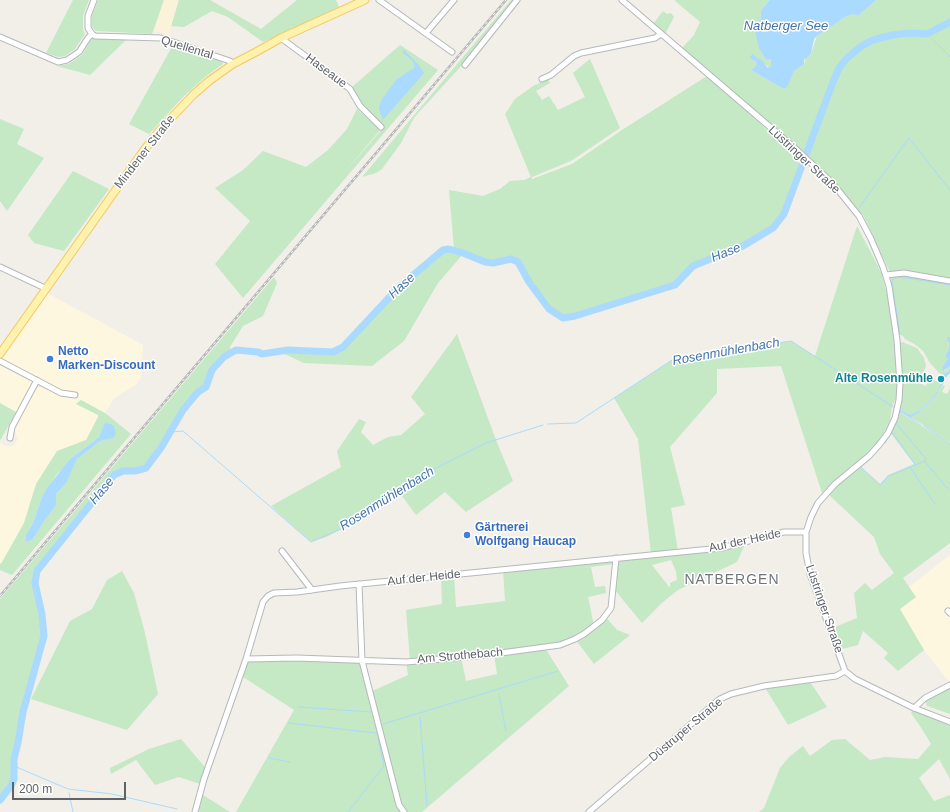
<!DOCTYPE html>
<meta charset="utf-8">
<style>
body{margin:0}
#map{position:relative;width:950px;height:812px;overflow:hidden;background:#f1efe8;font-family:Arial,sans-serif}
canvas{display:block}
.scale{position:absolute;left:12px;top:782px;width:114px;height:18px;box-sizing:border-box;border:2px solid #5f6368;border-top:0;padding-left:5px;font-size:12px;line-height:14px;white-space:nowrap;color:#5f6368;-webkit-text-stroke:3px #fff;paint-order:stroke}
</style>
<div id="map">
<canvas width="950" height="812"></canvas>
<div class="scale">200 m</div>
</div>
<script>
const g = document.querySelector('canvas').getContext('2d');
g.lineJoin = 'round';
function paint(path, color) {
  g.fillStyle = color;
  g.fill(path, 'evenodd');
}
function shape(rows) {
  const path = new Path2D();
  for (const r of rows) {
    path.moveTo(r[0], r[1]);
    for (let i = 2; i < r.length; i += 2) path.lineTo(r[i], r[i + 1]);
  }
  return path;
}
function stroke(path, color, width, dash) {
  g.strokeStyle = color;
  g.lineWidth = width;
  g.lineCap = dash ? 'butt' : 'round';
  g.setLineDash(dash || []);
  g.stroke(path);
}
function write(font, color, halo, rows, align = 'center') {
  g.font = font + ' Arial,sans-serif';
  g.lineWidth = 3;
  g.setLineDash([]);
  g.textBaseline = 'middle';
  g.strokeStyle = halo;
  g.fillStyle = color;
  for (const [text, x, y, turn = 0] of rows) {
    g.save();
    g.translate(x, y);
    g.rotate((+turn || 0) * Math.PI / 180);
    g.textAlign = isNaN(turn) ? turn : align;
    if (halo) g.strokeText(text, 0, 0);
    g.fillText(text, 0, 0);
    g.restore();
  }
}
const commercial = shape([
 [47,293,143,345,141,377,137,384,114,398,105,413,81,400,76,403,98,415,98,417,86,440,57,451,36,484,24,523,1,564,0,563,0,443,9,447,14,445,18,439,14,428,36,388,42,387,48,390,51,385,35,377,16,412,0,403,0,360],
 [950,555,950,683,924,650,899,609,916,597,909,587]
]);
const green = shape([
 [73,0,89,0,83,16,83,30,85,34,75,49,65,56,58,57,46,53],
 [98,0,164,0,152,34,96,31,92,27,92,16],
 [179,0,210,0,261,29,297,0,336,0,339,7,263,42,228,17,212,11,184,27,171,26],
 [511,0,515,0,465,62,420,111,414,118,401,143,382,169,376,173,362,177],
 [674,0,770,0,761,10,760,24,756,27,769,59,772,62,771,66,769,68,765,64,751,59,757,63,757,65,751,70,780,87,785,89,794,71,804,64,806,58,811,54,817,36,845,17,853,14,858,16,876,0,950,0,950,337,948,337,949,349,947,354,948,358,942,368,944,371,950,366,950,370,946,372,944,378,930,363,923,351,916,345,905,339,903,336,898,334,890,272,863,215,831,178,815,163,682,48,694,35,700,22],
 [663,11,667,14,671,13,674,17,665,34,653,24],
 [93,37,127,39,90,75,57,66,69,64,82,55],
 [173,45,221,60,223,64,205,77,184,96,149,134,129,124],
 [400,45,438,70,243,298,215,264,250,221,215,188,243,170,263,151,306,167,328,150,347,129,357,109,380,130,343,174,384,127,362,105,352,87],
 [590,59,620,128,571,161,532,177,532,179,572,164,622,130,707,76,724,90,794,155,801,167,784,214,773,228,745,245,693,266,675,285,575,316,563,318,549,309,529,282,518,262,512,260,493,263,485,262,464,253,438,283,404,341,372,366,304,363,280,352,293,350,333,352,343,347,399,287,443,250,454,249,449,190,483,196,500,189,510,181,524,180,531,177,505,114,515,99,533,86,548,79,550,83,536,91,542,100,549,96,558,110,585,97,573,73],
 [0,119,24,129,17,144,44,158,7,211,0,201],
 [73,171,109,189,64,251,34,243,28,235],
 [857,226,881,272,891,309,898,376,896,398,892,407,890,420,883,434,875,446,864,456,840,476,822,493,781,366,717,369,717,393,670,447,685,505,671,508,678,551,699,550,746,542,737,562,678,590,663,602,642,623,614,589,615,564,591,567,595,587,605,586,606,593,588,597,594,626,605,616,617,630,630,635,594,664,575,639,545,648,569,686,422,812,236,812,294,710,240,675,246,659,362,661,370,692,408,675,406,662,410,661,406,610,442,604,441,576,454,575,456,607,505,601,503,569,651,554,638,439,614,398,672,360,791,341,815,356],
 [671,560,676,571,677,580,670,583,670,588,652,565],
 [494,654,497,674,466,681,461,657],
 [274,277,277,283,263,316,243,326,230,347,231,352,223,357,212,370,206,387,198,392,183,410,161,448,146,468,135,471,123,471,114,475,37,571,35,583,42,614,44,634,22,712,18,743,14,759,14,779,11,786,0,800,0,599],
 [457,334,496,440,513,481,466,512,445,492,416,515,399,492,354,523,326,537,311,542,271,506,341,467,337,451,359,419,366,422,361,432,373,445,388,437,401,435,425,414,411,397],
 [902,342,917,348,924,358,926,366,919,383,926,386,930,378,942,384,939,390,921,410,910,415,899,409,902,365,899,344],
 [943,385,945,386,942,392,947,394,950,388,950,443,911,417,922,410,938,393],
 [81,400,105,413,131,434,12,575,0,570,0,563,1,564,24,523,36,484,57,451,86,440,98,417,98,415,76,404],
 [105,422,111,424,114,427,116,432,112,438,100,441,77,459,64,485,56,494,56,506,46,518,33,539,27,542,26,541,26,535,33,523,42,497,57,474,65,467,71,458,93,442,99,437],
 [0,403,16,412,0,441],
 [900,412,950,444,950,543,903,578,916,597,900,609,924,650,898,671,884,658,888,653,863,631,858,645,838,650,830,629,857,618,854,593,865,583,872,590,894,573,880,554,874,537,827,493,855,467,862,468,880,484,888,475,914,464,890,432],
 [122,571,134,593,145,633,158,694,127,730,31,699,70,621,92,609,107,580],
 [808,679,827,707,788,725,764,686],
 [950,685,950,714,927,706,925,698],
 [913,710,950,726,950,779,939,759,919,778,934,801,950,795,950,812,759,812,764,808,780,768,789,757,803,746,810,756,832,740,845,739,870,760,885,757,918,759,931,744,922,729,911,713],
 [181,739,204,766,208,768,203,785,179,777,155,785,136,760,111,774,110,768,149,749],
 [200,793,230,812,200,812,195,811]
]);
const sand = shape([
 [164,0,178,0,169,34,154,31]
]);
const water = shape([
 [770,0,876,0,858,16,853,14,845,17,817,36,814,39,811,54,804,60,804,64,794,71,788,85,785,89,780,87,751,70,757,65,757,63,750,58,752,54,764,62,766,66,768,68,771,66,771,60,766,59,759,48,755,31,760,24,761,10],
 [403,49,417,63,424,73,383,120,380,112,379,107,382,99,396,80,415,67,412,60,403,53],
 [948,337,950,337,950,366,943,371,942,368,948,358,945,357,949,349,949,343,947,339],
 [950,370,950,373,947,376,938,393,920,412,911,417,924,427,901,412,897,419,899,409,910,415,921,410,939,390,944,374],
 [105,422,111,424,114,426,116,432,115,436,113,438,100,441,77,459,66,483,56,494,56,506,46,518,33,539,27,542,26,541,26,535,33,523,42,497,47,488,71,458,93,442,99,437]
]);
const stream = shape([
 [927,34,950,57],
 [859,208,909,138,950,190],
 [900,334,892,283,893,279,896,277,907,278,950,285],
 [898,418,892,432,915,464],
 [896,423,926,459,925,462,948,489],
 [548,424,576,423,672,360,791,341,895,408],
 [924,426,950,444],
 [171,432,183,431,311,542,354,523,432,470,486,443,543,425],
 [885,443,891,433],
 [861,467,880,485,889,476,925,461],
 [910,467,935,504],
 [499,694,506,731],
 [299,707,371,712],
 [372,709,378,734],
 [420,717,427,805],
 [288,723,376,733],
 [383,724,558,671],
 [269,758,290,762],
 [14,766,68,789,112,794,177,809],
 [69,793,73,812],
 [348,812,384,766,378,738]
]);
const river = shape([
 [0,800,11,786,14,779,14,759,18,743,23,712,44,636,42,614,35,583,37,571,114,475,123,471,135,471,146,468,161,448,183,410,198,392,206,387,212,370,224,357,236,350,258,352,262,354,288,350,333,352,343,347,399,287,443,250,449,249,463,253,485,262,493,263,511,259,518,262,529,282,549,309,563,318,575,316,675,285,693,266,743,246,773,228,784,214,833,82,839,68,847,58,863,45,873,40,892,35,910,33,927,34,950,22]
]);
const minor = shape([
 [94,0,88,16,88,28,92,34,95,36,161,38,230,61,233,64],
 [379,0,452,52],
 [622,0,798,151,827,178,838,190,859,216,871,239,883,267,889,286,897,340,900,384,899,400,895,418,888,433,879,445,869,456,835,484,818,503,811,517,806,532,806,553,810,574,845,671,855,679,914,708,950,722],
 [426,33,454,0],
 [0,37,58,62,67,60,79,52,88,38,92,34],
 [281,38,350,89,360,106,381,127],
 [465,65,517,0],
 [542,79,551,75,574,56,581,53,655,38,661,34],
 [0,267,47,289],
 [886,275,904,273,950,281],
 [0,361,61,393,75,395],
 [10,438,12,427,37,380],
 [282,551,312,590],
 [359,584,362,661,399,805,404,812],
 [948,611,950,613],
 [246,659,297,658,406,662,486,655,560,645,575,639,584,634,602,620,611,608,616,558],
 [914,708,925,698,950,685],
 [195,812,204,779,246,659,263,602,268,596,274,593,297,592,340,586,721,548,784,532,806,532],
 [589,812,720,699,731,694,764,686,836,676,845,671]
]);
const major = shape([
 [0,354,144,150,160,130,193,95,209,81,233,64,256,52,281,38,365,0]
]);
const rail = shape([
 [0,596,506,0]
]);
const markers = [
 [50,359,4,"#3f7fe0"],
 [941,379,4,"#0f9aa8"],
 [467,535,4,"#3f7fe0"]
];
const streetNames = [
 ["Quellental",187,48,17],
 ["Haseaue",326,71,37],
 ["Mindener Straße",145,152,-52],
 ["Lüstringer Straße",804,160,43],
 ["Auf der Heide",745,541,-12],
 ["Auf der Heide",424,578,-6],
 ["Lüstringer Straße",824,609,71],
 ["Am Strothebach",460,656,-5],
 ["Düstruper Straße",686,730,-40]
];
const shopNames = [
 ["Netto",58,352],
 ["Marken-Discount",58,366],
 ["Gärtnerei",475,528],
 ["Wolfgang Haucap",475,542]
];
const cultureNames = [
 ["Alte Rosenmühle",933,379]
];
const waterNames = [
 ["Natberger See",786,26],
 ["Hase",726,253,-22],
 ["Hase",402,286,-43],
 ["Rosenmühlenbach",726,352,-10],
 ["Hase",102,491,-50],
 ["Rosenmühlenbach",387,499,-32]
];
const quarterNames = [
 ["NATBERGEN",732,580]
];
paint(commercial, '#fef7e0');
paint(green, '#c5e8c5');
paint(sand, '#fbf3d9');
paint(water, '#aadaff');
stroke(stream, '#aadaff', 1);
stroke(river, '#aadaff', 7);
stroke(minor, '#b5b8bc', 7);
stroke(major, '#f2c960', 9);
stroke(minor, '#fff', 5);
stroke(major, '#fff2af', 7);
stroke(rail, '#b6b7b8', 2.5);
stroke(rail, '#fff', 1, [3]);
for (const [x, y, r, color] of markers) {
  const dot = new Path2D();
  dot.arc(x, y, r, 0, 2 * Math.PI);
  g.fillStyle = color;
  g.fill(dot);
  stroke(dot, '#fff', 1.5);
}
write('12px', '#5f6368', '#fff', streetNames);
write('bold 12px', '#366cbe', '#fff', shopNames, 'left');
write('bold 12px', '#0d838f', '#fff', cultureNames, 'right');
write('italic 13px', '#4174aa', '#fff', waterNames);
g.letterSpacing = '1px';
write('14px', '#70757a', '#fff', quarterNames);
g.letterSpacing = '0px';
</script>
